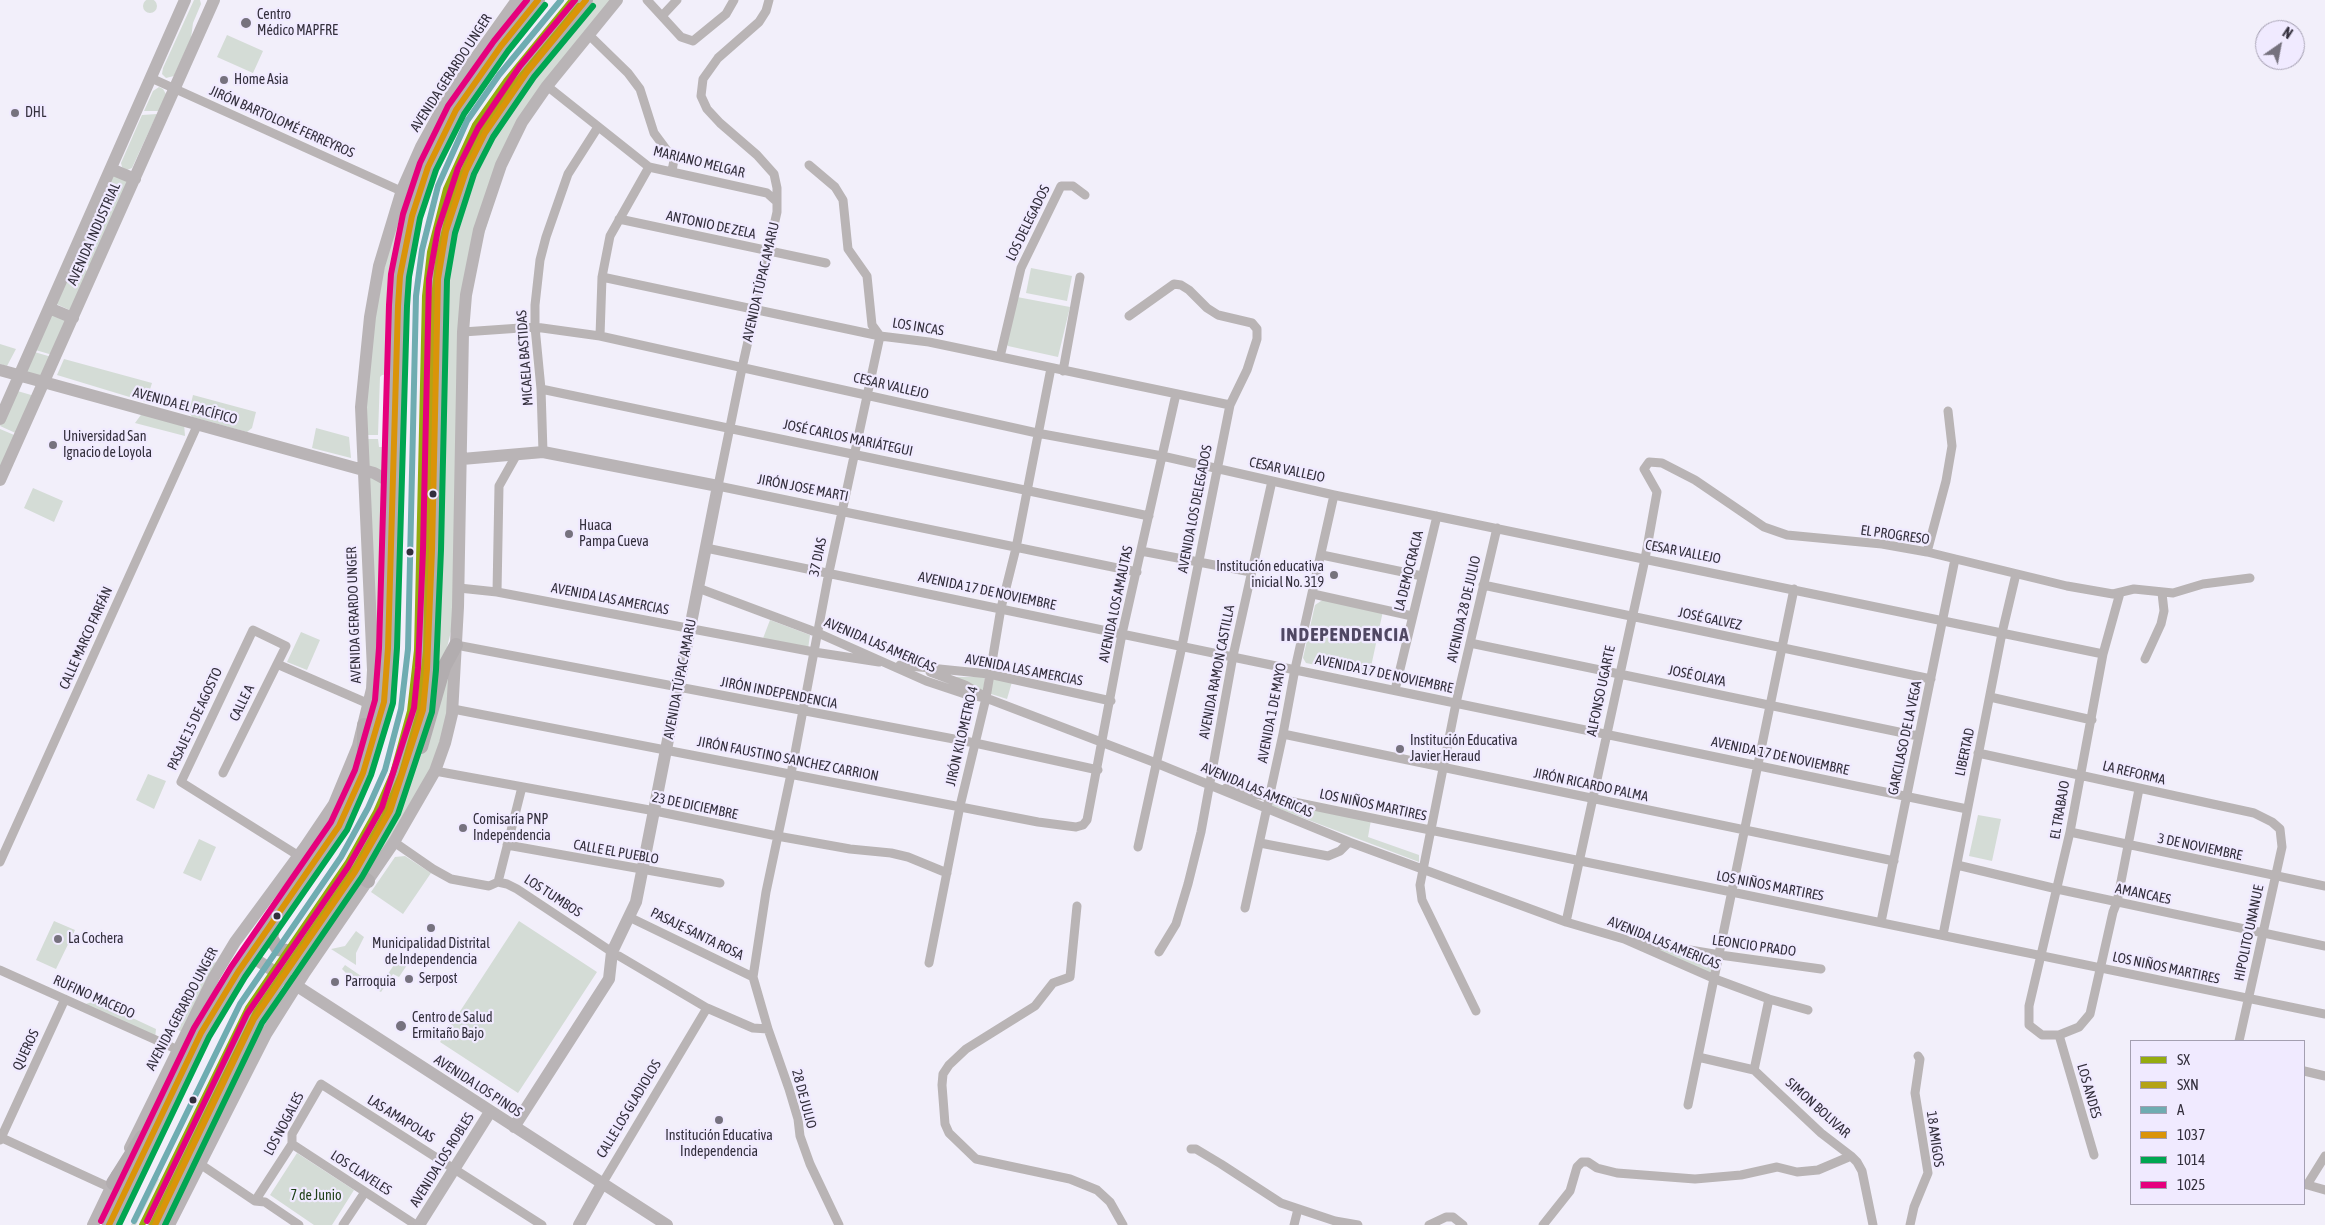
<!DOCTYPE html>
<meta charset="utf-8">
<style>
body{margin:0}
#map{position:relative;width:2325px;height:1225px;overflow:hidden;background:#f2effa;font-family:"Asap Condensed",sans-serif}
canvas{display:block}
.legend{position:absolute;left:2130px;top:1040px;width:175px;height:165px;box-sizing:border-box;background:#f0eaff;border:1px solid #a49fb1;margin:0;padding:6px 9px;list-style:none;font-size:15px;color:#332f3c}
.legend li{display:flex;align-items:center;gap:10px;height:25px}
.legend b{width:25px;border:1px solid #a49fb1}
.north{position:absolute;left:2255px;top:20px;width:50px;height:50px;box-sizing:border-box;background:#f0eaff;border:1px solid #a49fb1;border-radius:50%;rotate:33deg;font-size:14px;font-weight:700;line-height:20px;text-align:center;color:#332f3c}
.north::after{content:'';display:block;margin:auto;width:18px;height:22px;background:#76727e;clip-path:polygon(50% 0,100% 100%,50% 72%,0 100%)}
</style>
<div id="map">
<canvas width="2325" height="1225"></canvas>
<ul class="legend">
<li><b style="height:6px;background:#95ab0f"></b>SX</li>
<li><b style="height:6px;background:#b4a316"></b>SXN</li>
<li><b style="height:6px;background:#6facb1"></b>A</li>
<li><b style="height:6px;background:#da9409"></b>1037</li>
<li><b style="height:6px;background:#00a651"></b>1014</li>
<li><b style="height:6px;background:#e5007d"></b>1025</li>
</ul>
<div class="north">N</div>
</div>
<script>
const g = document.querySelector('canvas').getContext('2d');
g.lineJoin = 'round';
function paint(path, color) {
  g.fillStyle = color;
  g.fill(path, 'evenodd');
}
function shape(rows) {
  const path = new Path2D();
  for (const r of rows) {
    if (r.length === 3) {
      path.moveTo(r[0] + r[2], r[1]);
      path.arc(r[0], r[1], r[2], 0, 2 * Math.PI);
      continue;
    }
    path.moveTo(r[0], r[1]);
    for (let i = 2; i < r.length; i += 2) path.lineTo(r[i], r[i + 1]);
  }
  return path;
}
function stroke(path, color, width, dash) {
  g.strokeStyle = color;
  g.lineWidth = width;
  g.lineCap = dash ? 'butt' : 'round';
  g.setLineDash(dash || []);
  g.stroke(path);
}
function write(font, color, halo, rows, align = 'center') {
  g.font = font + ' "Asap Condensed",sans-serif';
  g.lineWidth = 4.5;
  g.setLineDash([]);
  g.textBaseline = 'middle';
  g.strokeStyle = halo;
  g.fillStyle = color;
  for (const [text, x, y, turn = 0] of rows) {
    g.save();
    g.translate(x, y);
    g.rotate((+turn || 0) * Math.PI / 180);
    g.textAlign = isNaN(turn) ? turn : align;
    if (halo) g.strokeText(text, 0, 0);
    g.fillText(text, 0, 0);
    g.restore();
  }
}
const green = shape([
 [150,6,7],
 [194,0,200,0,201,4,193,23,191,38,174,76,166,78,162,74,163,68],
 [589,0,613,0,519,123,465,294,457,607,433,704,424,711,436,366,448,232,487,134],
 [227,35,263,51,253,73,217,57],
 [159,87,163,89,166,94,159,111,144,111,153,91],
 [157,114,132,168,127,170,122,167,121,163,142,115],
 [439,132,421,172,391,374,382,375,380,377,378,435,363,435,371,321,397,216,431,140],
 [111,172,132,180,92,272,77,248],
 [75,253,90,276,74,312,54,303],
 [1031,268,1072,276,1067,301,1026,293],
 [1017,297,1070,307,1058,357,1008,346,1006,343],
 [52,305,73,314,56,356,32,349],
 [0,344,16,349,7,366,0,364],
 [31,351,55,358,45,382,20,375],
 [64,359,152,383,146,402,57,375],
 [14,390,38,397,20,435,0,426],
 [193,395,256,412,252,428,247,432,192,417,189,412],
 [143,412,184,423,185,436,135,423],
 [316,428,349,437,351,458,312,448],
 [0,429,19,437,0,480],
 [363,439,378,439,379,447,392,447,388,469,383,471,364,469],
 [364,472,387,483,382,702,365,762,373,689],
 [33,488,63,501,54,522,24,508],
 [1324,599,1383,611,1369,676,1306,663,1303,658,1315,605],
 [770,620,810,635,808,649,762,641],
 [456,629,451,715,433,771,368,877,361,872,426,738],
 [301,632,320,640,307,670,287,662],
 [955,677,985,677,983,692],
 [991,679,1012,682,1007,699,988,693],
 [359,748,362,773,346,812,299,873,292,868],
 [148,774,166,781,154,809,136,800],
 [1271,798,1371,820,1368,837,1419,855,1419,862,1269,805],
 [1978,815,2001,819,1992,861,1969,856],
 [199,839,216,847,201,881,183,873],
 [405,856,431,873,403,914,371,892,395,857],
 [351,880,361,880,304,970,293,963],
 [54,921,75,930,56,969,36,960],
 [519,921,597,972,518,1093,440,1042],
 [356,931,364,937,356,953,356,965,331,949,345,946],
 [1632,941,1718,956,1714,978],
 [398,959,407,965,399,977,393,974,381,992,377,990],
 [222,960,183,1033,176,1028,189,1000,210,964],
 [345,965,364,978,359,986,342,969],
 [96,1001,156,1029,155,1039,82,1005],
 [297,1153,354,1190,332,1225,314,1225,270,1195],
 [155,1176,159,1179,136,1225,131,1225]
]);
const street = shape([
 [647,0,681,37,693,41,726,14,734,0],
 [769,0,766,11,759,22,718,58,703,79,701,96,707,109,720,123,757,155,774,174,777,188,777,212,742,368,718,486,1137,572],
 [662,16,677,0],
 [588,34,628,73,640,89,654,133,674,160,672,171],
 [151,78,401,191],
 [547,86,649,167,767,193,777,202],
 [809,165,835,187,843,200,848,249,867,276,872,325,880,336,829,572,791,774,766,892,753,977,768,1029,789,1089,798,1119,800,1136,810,1164,839,1225],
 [619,219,826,263],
 [602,277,880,336,929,342,1230,405],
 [1129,316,1174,284,1181,285,1189,290,1207,308,1218,315,1252,323,1257,329,1257,339,1247,370,1230,405,1182,646,1138,847],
 [463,332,535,327,600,336,1037,433,1162,456,1334,495,2103,654],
 [600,336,602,277,610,236,649,167],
 [1000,357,1021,268,1061,186,1073,186,1085,195],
 [1063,371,1080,277],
 [541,389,1149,516],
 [543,452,541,389,535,327,535,305,540,260,546,237,568,174,598,127],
 [706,548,1967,809],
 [1141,551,1251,572],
 [1927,552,1946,481,1952,446,1948,411],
 [1322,555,1422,576],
 [1483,585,1931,679],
 [459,588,497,592,814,652,879,662],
 [698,588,818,633,926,681,965,694,986,698,1156,763,1349,842,1566,922,1624,939,1715,979,1769,999,1808,1010],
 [497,592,499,486,517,454],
 [2120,593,2103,654,2070,832,2029,1006,2029,1025,2042,1035,2059,1035,2079,1027,2090,1014,2113,912,2117,902,2139,789],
 [1313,594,1412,616],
 [1470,643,1918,736],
 [456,645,975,743,1098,770],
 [2145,659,2161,624,2164,611,2162,593],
 [277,664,369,704],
 [900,665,989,674,1111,701],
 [930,672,965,685,982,695],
 [1395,690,1437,516],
 [1990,697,2092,720],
 [453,709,1038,822,1076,827,1083,825,1087,820,1122,634,1176,394],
 [1283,734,1894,861],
 [1978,753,2254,813,2272,822,2280,829,2282,847,2239,1041],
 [435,771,655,811,777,836,850,849,891,853,908,857,947,873],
 [223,773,286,646,253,630,181,782,299,856],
 [1226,788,2325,1014],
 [2070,832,2325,886],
 [394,842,433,869,451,879,489,886,498,882,507,884,517,889,612,952],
 [1260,843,1328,856,1340,851,1349,842],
 [507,845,720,883],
 [0,862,197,426],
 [1957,865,2057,889,2325,946],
 [498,882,522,787],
 [1077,906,1070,977,1053,983,1035,1006,966,1049,949,1065,943,1074,942,1085,945,1124,949,1133,976,1159,1070,1179,1097,1190,1110,1202,1123,1225],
 [1245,908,1283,734,1295,669,1334,495],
 [629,917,753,977],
 [1566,922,1645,559,1657,492,1644,469,1649,462,1662,463,1695,480,1764,527,1787,535,1882,544,1927,552,2067,586,2113,594,2134,589,2173,593,2203,584,2250,578],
 [1881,922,1955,559],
 [1943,935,2002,633,2016,574],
 [1636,941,1720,955,1821,969],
 [1159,952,1176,924,1188,884,1201,832,1233,656,1272,481],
 [619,956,707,1008,753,1028,768,1029],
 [929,963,960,806,986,698,1001,608,1016,548,1051,368],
 [0,970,176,1049],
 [1476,1011,1422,900,1420,885,1456,703,1497,528],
 [2059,1035,2094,1155],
 [1698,1057,1754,1070,1821,1133,1851,1156,1857,1162,1862,1171,1873,1225],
 [1754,1070,1769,999],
 [2304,1071,2325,1076],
 [1688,1105,1794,589],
 [0,1137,111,1188],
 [0,1140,65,999],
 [292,1144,416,1225],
 [1191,1149,1196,1149,1221,1164,1281,1203,1335,1221,1358,1225],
 [200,1164,255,1201,265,1202,299,1225],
 [602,1184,707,1008],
 [2304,1184,2325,1190],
 [2307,1185,2325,1156],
 [255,1201,292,1144,292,1134,321,1084,542,1225],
 [343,1225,365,1192],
 [1294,1225,1298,1209],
 [1429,1225,1446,1217,1453,1217,1463,1225],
 [1543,1225,1570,1191,1577,1167,1582,1162,1588,1162,1597,1168,1617,1173,1695,1179,1741,1175,1777,1167,1797,1172,1818,1170,1851,1156],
 [1910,1225,1914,1207,1928,1173,1915,1093,1920,1059,1918,1056]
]);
const secondary = shape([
 [111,169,135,179],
 [49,308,73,318],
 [0,370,374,473,385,479,392,487],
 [0,419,185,0],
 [462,459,543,452,718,486,636,902,612,952,609,979,514,1127],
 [0,480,214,0],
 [249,955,667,1225],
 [130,1148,214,977,235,942,305,847,334,804,358,746,372,689,373,670,361,407,370,317,379,266,402,190,421,147,443,107,472,63,517,0],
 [93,1225,117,1175],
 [169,1225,266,1034,305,972,394,842,435,771,445,743,452,714,458,607,463,332,466,295,479,230,501,165,522,122,547,86,617,0],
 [419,1225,490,1112],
 [579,1225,602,1184]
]);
const primary = shape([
 [421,747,444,667,456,645],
 [364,757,364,725],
 [355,872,368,881],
 [274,924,271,938,278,949,291,952,303,945],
 [113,1183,142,1137],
 [109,1225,201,1033,238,972,339,826,363,773,384,702,388,648,398,306,400,276,412,216,428,167,456,110,501,46,538,0],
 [155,1225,254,1019,277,983,355,872,390,811,423,710,427,669,432,550,438,279,446,231,466,171,485,133,527,72,586,0]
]);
const bus1 = shape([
 [142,1225,248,1008,348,862,376,812,393,773,410,711,417,650,425,296,430,252,446,189,475,125,506,81,572,0]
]);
const bus2 = shape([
 [152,1225,256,1012,356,866,384,816,401,775,419,713,426,651,434,297,439,254,454,192,482,130,513,86,579,6]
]);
const bus3 = shape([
 [134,1221,240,1004,341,857,368,808,385,770,401,709,408,649,416,296,422,250,438,186,467,121,499,75,561,0]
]);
const bus4 = shape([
 [109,1225,201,1033,238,972,339,826,363,773,384,702,388,648,398,306,400,276,412,216,428,167,456,110,501,46,538,0],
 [155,1225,254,1019,355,872,390,811,423,710,427,669,432,550,438,279,446,231,466,171,485,133,527,72,586,0]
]);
const bus5 = shape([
 [119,1225,209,1037,245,977,347,830,371,775,393,703,397,648,407,306,409,277,420,218,436,170,464,114,508,51,545,5],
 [165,1225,262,1023,362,877,398,814,432,712,436,670,441,550,447,280,455,233,474,174,493,137,534,77,593,6]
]);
const bus6 = shape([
 [101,1221,194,1028,231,967,331,822,355,770,375,700,379,648,389,305,391,274,403,214,420,163,448,106,494,41,527,0],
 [147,1221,247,1014,348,867,382,807,414,708,418,668,423,550,429,279,438,229,458,168,478,128,520,66,575,0]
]);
const markers = [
 [246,23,6,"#76727e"],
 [224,80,5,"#76727e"],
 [15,113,5,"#76727e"],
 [53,445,5,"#76727e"],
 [433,494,4.5,"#332f3c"],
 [569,534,5,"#76727e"],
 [410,552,4.5,"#332f3c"],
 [1334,575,5,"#76727e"],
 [1400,749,5,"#76727e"],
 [463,828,5,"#76727e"],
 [277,916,4.5,"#332f3c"],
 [431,928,5,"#76727e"],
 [58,939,5,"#76727e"],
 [409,979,5,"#76727e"],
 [335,982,5,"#76727e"],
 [401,1026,6,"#76727e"],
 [193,1100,4.5,"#332f3c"],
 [719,1120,5,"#76727e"]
];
const poiNames = [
 ["Centro",257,15],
 ["Médico MAPFRE",257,31],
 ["Home Asia",234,80],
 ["DHL",25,113],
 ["Universidad San",63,437],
 ["Ignacio de Loyola",63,453],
 ["Huaca",579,526],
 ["Pampa Cueva",579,542],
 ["Institución educativa",1324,567,"right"],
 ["inicial No. 319",1324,583,"right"],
 ["Institución Educativa",1410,741],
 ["Javier Heraud",1410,757],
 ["Comisaría PNP",473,820],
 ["Independencia",473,836],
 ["La Cochera",68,939],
 ["Municipalidad Distrital",431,944,"center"],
 ["de Independencia",431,960,"center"],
 ["Serpost",419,979],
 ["Parroquia",345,982],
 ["Centro de Salud",412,1018],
 ["Ermitaño Bajo",412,1034],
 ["Institución Educativa",719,1136,"center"],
 ["Independencia",719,1152,"center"]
];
const streetNames = [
 ["AVENIDA GERARDO UNGER",451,73,-57],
 ["JIRÓN BARTOLOMÉ FERREYROS",282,122,24],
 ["MARIANO MELGAR",699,162,14],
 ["LOS DELEGADOS",1028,223,-64],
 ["ANTONIO DE ZELA",711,225,12],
 ["AVENIDA INDUSTRIAL",94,234,-66],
 ["AVENIDA TÚPAC AMARU",761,282,-77],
 ["LOS INCAS",918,327,9],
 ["MICAELA BASTIDAS",525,358,-94],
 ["CESAR VALLEJO",891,386,13],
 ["AVENIDA EL PACÍFICO",185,406,15],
 ["JOSÉ CARLOS MARIÁTEGUI",848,438,12],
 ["CESAR VALLEJO",1287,470,12],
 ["JIRÓN JOSE MARTI",803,488,11],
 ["AVENIDA LOS DELEGADOS",1195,509,-79],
 ["EL PROGRESO",1895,535,8],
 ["CESAR VALLEJO",1683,552,11],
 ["37 DIAS",818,557,-78],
 ["LA DEMOCRACIA",1409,571,-76],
 ["AVENIDA 17 DE NOVIEMBRE",987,591,12],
 ["AVENIDA LAS AMERCIAS",610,599,11],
 ["AVENIDA LOS AMAUTAS",1116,604,-78],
 ["AVENIDA 28 DE JULIO",1464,609,-77],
 ["AVENIDA GERARDO UNGER",354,615,-92],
 ["JOSÉ GALVEZ",1710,619,12],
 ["CALLE MARCO FARFÁN",86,638,-66],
 ["AVENIDA LAS AMERICAS",880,645,23],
 ["AVENIDA LAS AMERCIAS",1024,670,11],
 ["AVENIDA RAMON CASTILLA",1217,672,-79],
 ["AVENIDA 17 DE NOVIEMBRE",1384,674,12],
 ["JOSÉ OLAYA",1697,676,12],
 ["AVENIDA TÚPAC AMARU",680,679,-79],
 ["ALFONSO UGARTE",1601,691,-78],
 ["JIRÓN INDEPENDENCIA",779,693,11],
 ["CALLE A",242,703,-64],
 ["AVENIDA 1 DE MAYO",1272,713,-79],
 ["PASAJE 15 DE AGOSTO",195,719,-65],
 ["JIRÓN KILOMETRO 4",962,736,-77],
 ["GARCILASO DE LA VEGA",1905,738,-78],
 ["LIBERTAD",1965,752,-78],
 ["AVENIDA 17 DE NOVIEMBRE",1780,756,12],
 ["JIRÓN FAUSTINO SANCHEZ CARRION",788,759,11],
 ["LA REFORMA",2134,773,13],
 ["JIRÓN RICARDO PALMA",1591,785,12],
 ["AVENIDA LAS AMERICAS",1257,790,23],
 ["LOS NIÑOS MARTIRES",1373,805,12],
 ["23 DE DICIEMBRE",695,806,12],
 ["EL TRABAJO",2060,810,-80],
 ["3 DE NOVIEMBRE",2200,847,12],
 ["CALLE EL PUEBLO",616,852,10],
 ["LOS NIÑOS MARTIRES",1770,886,11],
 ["AMANCAES",2143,894,12],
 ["LOS TUMBOS",553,896,33],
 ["HIPOLITO UNANUE",2249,933,-78],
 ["PASAJE SANTA ROSA",697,934,26],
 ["AVENIDA LAS AMERICAS",1664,943,22],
 ["LEONCIO PRADO",1754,946,8],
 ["LOS NIÑOS MARTIRES",2166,968,12],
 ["RUFINO MACEDO",94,997,24],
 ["AVENIDA GERARDO UNGER",182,1009,-62],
 ["QUEROS",26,1050,-65],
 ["AVENIDA LOS PINOS",478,1086,33],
 ["LOS ANDES",2089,1091,74],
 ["28 DE JULIO",804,1099,75],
 ["SIMON BOLIVAR",1818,1108,42],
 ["CALLE LOS GLADIOLOS",629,1109,-59],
 ["LAS AMAPOLAS",401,1119,32],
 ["LOS NOGALES",284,1124,-62],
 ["18 AMIGOS",1935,1139,82],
 ["AVENIDA LOS ROBLES",442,1160,-58],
 ["LOS CLAVELES",361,1173,33]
];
const parkNames = [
 ["7 de Junio",316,1196]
];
const districtNames = [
 ["INDEPENDENCIA",1345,635]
];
paint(green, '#d4dcd6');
stroke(street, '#b9b4b5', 9);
stroke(secondary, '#b9b4b6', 12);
stroke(primary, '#b2adaf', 14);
stroke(bus1, '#95ab0f', 6);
stroke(bus2, '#b4a316', 6);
stroke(bus3, '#6facb1', 6);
stroke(bus4, '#da9409', 6);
stroke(bus5, '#00a651', 6);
stroke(bus6, '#e5007d', 6);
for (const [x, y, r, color] of markers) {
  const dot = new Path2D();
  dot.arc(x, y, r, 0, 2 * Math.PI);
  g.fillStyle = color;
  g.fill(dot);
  stroke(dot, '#f0eaff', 2);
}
write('14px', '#332f3c', '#f0eaff', poiNames, 'left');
write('14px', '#332f3c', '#f0eaff', streetNames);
write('14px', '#1e3f17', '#f0eaff', parkNames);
g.letterSpacing = '1px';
write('bold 19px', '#504863', '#f0eaff', districtNames);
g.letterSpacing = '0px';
</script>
